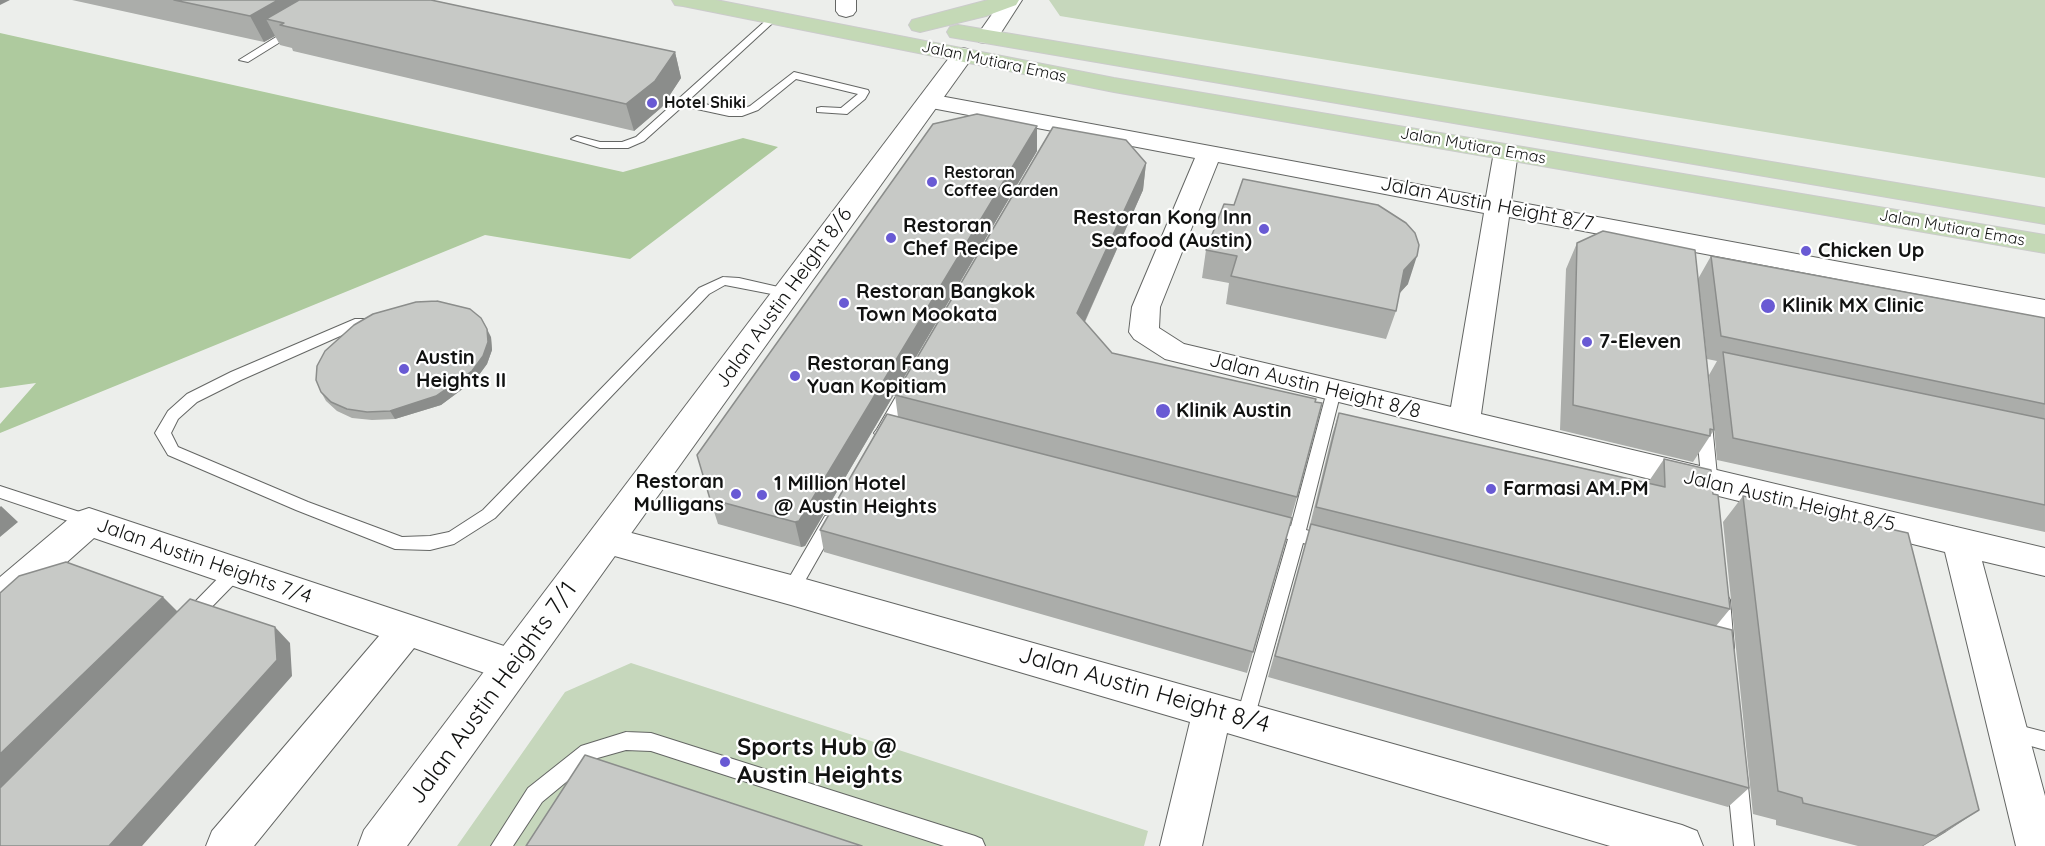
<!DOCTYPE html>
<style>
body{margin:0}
canvas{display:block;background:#eceeeb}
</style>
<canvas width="2045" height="846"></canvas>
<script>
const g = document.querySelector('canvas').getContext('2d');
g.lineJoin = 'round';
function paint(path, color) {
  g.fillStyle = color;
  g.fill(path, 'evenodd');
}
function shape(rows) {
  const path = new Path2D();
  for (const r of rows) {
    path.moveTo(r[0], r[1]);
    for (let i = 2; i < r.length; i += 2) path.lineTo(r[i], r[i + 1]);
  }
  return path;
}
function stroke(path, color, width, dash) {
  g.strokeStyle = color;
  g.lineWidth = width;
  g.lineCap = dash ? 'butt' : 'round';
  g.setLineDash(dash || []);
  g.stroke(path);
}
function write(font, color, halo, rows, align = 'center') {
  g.font = font + ' Quicksand,sans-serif';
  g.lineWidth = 4.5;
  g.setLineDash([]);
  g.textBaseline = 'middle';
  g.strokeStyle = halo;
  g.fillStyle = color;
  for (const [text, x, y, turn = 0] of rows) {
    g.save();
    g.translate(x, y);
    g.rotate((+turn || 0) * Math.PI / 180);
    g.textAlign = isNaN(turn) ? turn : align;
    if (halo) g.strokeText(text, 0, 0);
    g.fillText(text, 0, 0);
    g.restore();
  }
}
const green = shape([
 [1049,0,2045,0,2045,178,1060,16],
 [631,663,1148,831,1144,846,457,846,565,692]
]);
const forest = shape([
 [0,33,623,172,743,138,778,147,630,259,485,235,0,433,0,424,36,383,0,388]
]);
const service = shape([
 [773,14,777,15,777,19,689,100,729,110,740,110,750,106,794,72,868,90,869,92,865,99,847,114,817,112,817,108,821,107,841,108,858,94,796,79,758,110,742,116,729,116,683,106,644,141,628,148,600,148,571,139,577,136,600,142,622,142,636,137,773,14],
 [289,29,298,31,248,62,239,60,289,29],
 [723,277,739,278,787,289,794,293,787,297,725,285,709,294,495,518,454,544,430,550,395,549,296,510,168,455,155,433,168,411,187,394,231,372,355,319,365,319,367,322,365,325,241,380,197,402,178,419,171,433,178,447,308,502,402,537,430,536,449,532,483,510,699,288,723,277],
 [1334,386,1341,391,1306,530,1332,537,1334,542,1332,547,1326,549,1303,543,1254,719,1252,725,1245,728,1238,725,1236,719,1288,539,1262,532,1260,527,1262,522,1268,521,1291,526,1327,391,1334,386],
 [906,387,913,392,887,437,877,437,874,433,877,429,901,388,906,387],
 [1704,419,1709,420,1712,424,1718,486,1716,490,1710,492,1704,490,1702,486,1696,424,1699,420,1704,419],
 [0,486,95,517,97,522,95,527,89,528,0,498,0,486],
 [831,515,837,516,839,521,797,595,791,597,785,595,782,590,785,585,825,516,831,515],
 [235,565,241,567,243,572,241,577,197,622,191,624,185,622,182,617,185,612,229,567,235,565],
 [1721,593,1727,595,1730,600,1734,648,1731,653,1725,656,1719,653,1716,648,1712,600,1715,595,1721,593],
 [2010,723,2045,732,2045,750,2003,738,2001,732,2003,726,2010,723],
 [626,732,651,733,975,836,982,839,985,846,944,846,651,751,626,750,594,759,542,802,513,846,491,846,528,788,581,746,626,732],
 [1737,767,1744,769,1747,776,1754,846,1734,846,1727,776,1730,769,1737,767]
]);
const minor = shape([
 [836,0,856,0,856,11,853,15,846,17,839,15,836,11,836,0],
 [1002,0,1022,0,995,42,987,43,979,42,976,37,1002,0],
 [929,94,1486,197,1494,152,1497,147,1506,145,1515,147,1518,152,1511,201,2045,300,2045,318,1509,217,1481,414,2045,548,2045,576,1982,561,2045,796,2045,846,2016,846,1945,552,1165,359,1134,339,1129,332,1132,307,1195,158,921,106,917,101,921,96,929,94],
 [1218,162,1484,213,1451,407,1184,344,1159,328,1160,307,1218,162],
 [89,508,513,649,526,654,532,666,526,678,513,683,414,648,254,846,206,846,212,831,379,636,94,538,13,610,0,614,0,577,77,512,89,508],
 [605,526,791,575,1682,825,1697,831,1703,846,1610,846,1227,733,1202,846,1160,846,1190,722,791,605,593,550,588,540,593,530,605,526]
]);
const tertiary = shape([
 [963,48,971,50,974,55,407,846,358,846,364,830,955,50,963,48]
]);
const primary = shape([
 [672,0,716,0,1114,78,2045,235,2045,253,1114,92,683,6,675,5,672,0],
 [988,0,1019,0,1016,5,986,16,920,32,912,30,909,25,912,20,988,0],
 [958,25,2045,208,2045,224,950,37,947,32,950,27,958,25]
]);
const wall = shape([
 [72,0,431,0,675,52,681,78,662,107,634,131,293,51,292,48,280,45,275,36,264,42],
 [1037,126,1037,151,805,546,801,547,718,524,710,499],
 [1146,163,1143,190,1085,322,1112,353,1297,497,1247,673,824,552,820,530,898,417,895,395],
 [1577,243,1714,430,1693,462,1560,430,1566,269],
 [1206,250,1408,284,1399,294,1396,311,1386,339,1226,304,1229,283,1202,278],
 [1711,256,2045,318,2045,532,1717,460,1709,375,1717,361,1707,359,1698,279],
 [491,337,492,350,487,364,476,379,441,405,395,419,372,420,352,418,337,411,326,401,321,392],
 [1339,413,1649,483,1649,481,1664,459,1713,494,1730,609,1716,626,1749,788,1728,807,1268,677,1310,530,1309,529,1332,435],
 [1743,496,1946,832,1923,846,1858,846,1776,825,1776,820,1753,814,1723,522]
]);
const shadedWall = shape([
 [0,0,10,0,0,5],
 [278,0,330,0,284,23,266,19,275,36,264,42,250,16],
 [675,52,681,78,662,107,634,131,626,104],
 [1037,126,1037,151,805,546,801,547,795,522],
 [1146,163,1143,190,1076,341,1077,313],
 [1417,256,1408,284,1395,298,1404,270],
 [487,329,491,337,492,350,487,364,476,379,441,405,395,419,390,411],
 [1,506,18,522,0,537,0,507],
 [163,597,179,613,0,791,0,754],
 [275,627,290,643,292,676,142,846,109,846],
 [1979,810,1946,832,1923,846,1922,846]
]);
const building = shape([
 [174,0,278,0,250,16,174,0],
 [299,0,431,0,675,52,655,81,626,104,280,25,284,23,266,19,299,0],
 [977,114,1037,126,799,521,795,522,710,499,697,455,933,124,977,114],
 [1053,127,1126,140,1146,163,1077,313,1112,353,1316,399,1315,402,1322,403,1297,497,895,395,1053,127],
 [1243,179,1378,205,1406,223,1415,233,1419,245,1417,256,1404,270,1396,311,1231,276,1237,256,1206,250,1224,204,1234,205,1243,179],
 [1603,231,1695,250,1714,430,1710,429,1710,436,1573,405,1577,243,1603,231],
 [1711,256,2045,318,2045,404,1721,336,1711,256],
 [437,301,470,309,481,318,487,329,488,342,483,356,472,371,436,396,390,411,367,412,347,409,331,402,321,392,316,380,317,366,325,351,354,325,373,314,416,302,437,301],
 [1723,352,2045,419,2045,505,1733,438,1723,352],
 [1339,413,1665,487,1664,459,1711,470,1713,494,1718,495,1730,609,1316,507,1339,413],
 [887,414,1292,518,1253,652,820,530,887,414],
 [1743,496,1908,533,1979,810,1936,836,1803,803,1802,798,1778,791,1743,496],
 [1311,524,1732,630,1749,788,1275,656,1311,524],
 [66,562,163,597,0,754,0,593,19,576,66,562],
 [190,599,275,627,277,660,109,846,0,846,0,788,190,599],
 [585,755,862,846,526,846,585,755]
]);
const markers = [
 [652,103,6,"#695ad4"],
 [932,182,6,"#695ad4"],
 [1264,229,6,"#695ad4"],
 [891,238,6,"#695ad4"],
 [1806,251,6,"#695ad4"],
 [844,303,6,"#695ad4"],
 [1768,306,8,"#695ad4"],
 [1587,342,6,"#695ad4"],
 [404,369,6,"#695ad4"],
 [795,376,6,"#695ad4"],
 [1163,411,8,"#695ad4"],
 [1491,489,6,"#695ad4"],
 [736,494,6,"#695ad4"],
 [762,495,6,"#695ad4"],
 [725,762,6,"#695ad4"]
];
const farStreetnames = [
 ["Jalan Mutiara Emas",994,62,12],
 ["Jalan Mutiara Emas",1473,146,10],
 ["Jalan Mutiara Emas",1952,228,10]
];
const farPoinames = [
 ["Hotel Shiki",664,103],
 ["Restoran",944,173],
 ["Coffee Garden",944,191]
];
const streetNames = [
 ["Jalan Austin Height 8/7",1487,204,11],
 ["Jalan Austin Height 8/6",784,298,-54],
 ["Jalan Austin Height 8/8",1315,386,14],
 ["Jalan Austin Height 8/5",1789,501,13],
 ["Jalan Austin Heights 7/4",204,561,19]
];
const poiNames = [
 ["Restoran Kong Inn",1252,218,"right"],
 ["Seafood (Austin)",1252,241,"right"],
 ["Restoran",903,226],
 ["Chef Recipe",903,249],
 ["Chicken Up",1818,251],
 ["Restoran Bangkok",856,292],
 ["Town Mookata",856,315],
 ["Klinik MX Clinic",1782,306],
 ["7-Eleven",1599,342],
 ["Austin",416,358],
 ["Heights II",416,381],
 ["Restoran Fang",807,364],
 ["Yuan Kopitiam",807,387],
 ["Klinik Austin",1176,411],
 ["Restoran",724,482,"right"],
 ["Mulligans",724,505,"right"],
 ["1 Million Hotel",774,484],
 ["@ Austin Heights",774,507],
 ["Farmasi AM.PM",1503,489]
];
const nearStreetnames = [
 ["Jalan Austin Height 8/4",1144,690,16],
 ["Jalan Austin Heights 7/1",493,693,-54]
];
const nearPoinames = [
 ["Sports Hub @",737,748],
 ["Austin Heights",737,776]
];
paint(green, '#c6d7bc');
paint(forest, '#aeca9e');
stroke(service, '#646664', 2);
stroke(minor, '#646664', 2);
stroke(tertiary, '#646664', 2);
stroke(primary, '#cbcbcb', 2);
paint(service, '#fff');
paint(minor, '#fff');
paint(tertiary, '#fff');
paint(primary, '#c4d9b6');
paint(wall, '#abadaa');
paint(shadedWall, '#8b8d8b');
paint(building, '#c7c9c6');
stroke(building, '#8b8d8b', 1.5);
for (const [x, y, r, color] of markers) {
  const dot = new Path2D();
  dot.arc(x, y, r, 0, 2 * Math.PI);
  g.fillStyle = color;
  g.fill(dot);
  stroke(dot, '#fff', 2);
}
write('16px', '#111211', '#fff', farStreetnames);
write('bold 16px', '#111211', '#fff', farPoinames, 'left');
write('20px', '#111211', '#fff', streetNames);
write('bold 20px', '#111211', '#fff', poiNames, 'left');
write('24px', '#111211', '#fff', nearStreetnames);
write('bold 24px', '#111211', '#fff', nearPoinames, 'left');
</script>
